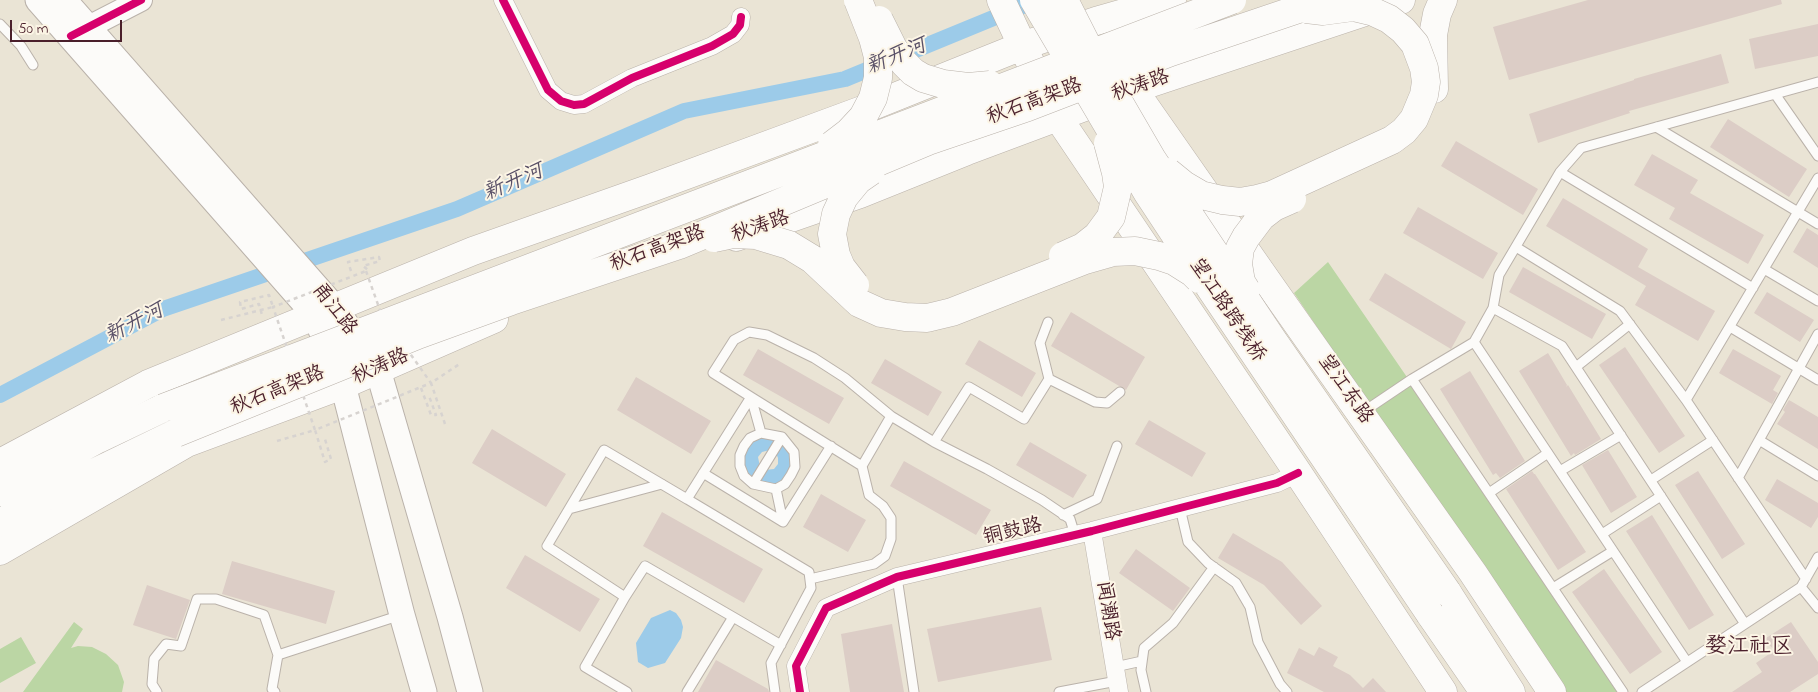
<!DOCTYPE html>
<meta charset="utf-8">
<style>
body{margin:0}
#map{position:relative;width:1818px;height:692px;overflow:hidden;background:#eae4d5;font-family:"Indie Flower",sans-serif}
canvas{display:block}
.scale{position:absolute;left:10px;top:20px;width:112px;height:22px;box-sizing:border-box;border:2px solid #4a1f2b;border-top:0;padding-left:6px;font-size:15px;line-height:18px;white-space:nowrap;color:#4a1f2b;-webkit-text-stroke:4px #fcf5e5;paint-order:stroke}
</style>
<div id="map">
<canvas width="1818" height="692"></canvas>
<div class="scale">50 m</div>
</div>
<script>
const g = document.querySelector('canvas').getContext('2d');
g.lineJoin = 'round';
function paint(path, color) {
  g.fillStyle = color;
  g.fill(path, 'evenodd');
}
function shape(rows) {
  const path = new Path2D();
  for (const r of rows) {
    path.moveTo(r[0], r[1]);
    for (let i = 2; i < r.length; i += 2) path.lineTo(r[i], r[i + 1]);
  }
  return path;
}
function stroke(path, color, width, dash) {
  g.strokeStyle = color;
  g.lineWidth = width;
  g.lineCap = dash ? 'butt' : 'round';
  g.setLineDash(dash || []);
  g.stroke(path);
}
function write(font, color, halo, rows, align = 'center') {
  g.font = font + ' "Indie Flower","LXGW WenKai TC",sans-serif';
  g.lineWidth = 4;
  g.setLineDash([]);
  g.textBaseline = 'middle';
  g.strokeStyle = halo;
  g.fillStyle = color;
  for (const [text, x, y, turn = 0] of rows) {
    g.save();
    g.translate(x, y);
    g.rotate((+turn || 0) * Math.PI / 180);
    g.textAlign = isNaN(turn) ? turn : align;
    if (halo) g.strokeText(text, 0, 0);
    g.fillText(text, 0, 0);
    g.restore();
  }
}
const green = shape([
 [1328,262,1623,692,1564,692,1294,293],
 [74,622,83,629,71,648,78,646,92,647,106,654,118,665,124,682,122,692,23,692],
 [21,637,36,663,0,683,0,649]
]);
const water = shape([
 [764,436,777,437,770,450,762,452,758,457,760,467,752,480,743,465,743,455,751,442],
 [783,441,791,452,792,462,790,470,785,478,777,483,769,485,758,483,765,470,774,469,778,464,778,458,776,453],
 [670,610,676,613,681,620,683,627,681,638,665,663,648,668,638,662,636,643,651,618]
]);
const canal = shape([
 [0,395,163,309,457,209,684,111,845,79,1037,0]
]);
const building = shape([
 [1588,0,1781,0,1782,4,1509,80,1493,27],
 [1818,24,1818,56,1755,69,1749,39],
 [1721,54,1729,83,1629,111,1630,113,1538,143,1529,114,1634,80,1634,79],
 [1728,119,1807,169,1789,197,1710,147],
 [1456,141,1538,189,1523,215,1441,166],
 [1652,154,1698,180,1690,193,1764,235,1748,264,1669,219,1675,208,1634,185],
 [1563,198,1648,249,1638,267,1715,311,1698,341,1635,305,1646,286,1546,226],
 [1418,207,1498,253,1483,279,1403,233],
 [1807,228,1818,235,1818,268,1793,252],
 [1523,267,1606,314,1592,339,1509,292],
 [1385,273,1466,322,1451,349,1369,300],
 [1767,292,1814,320,1800,342,1754,313],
 [1071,312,1145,357,1126,390,1051,346],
 [979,340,1036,373,1022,397,965,364],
 [1625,347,1685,436,1659,453,1599,365],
 [758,349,844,398,829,424,743,375],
 [1733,349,1781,376,1773,390,1778,393,1772,404,1719,373],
 [1548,353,1567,385,1566,387,1568,385,1601,439,1575,455,1574,453,1571,456,1519,371],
 [885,359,942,392,928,416,871,383],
 [1470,371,1525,461,1500,478,1496,473,1493,475,1440,389],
 [636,377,711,421,691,454,617,410],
 [1789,400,1818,417,1818,449,1777,424,1785,412,1783,410],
 [1149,420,1206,453,1192,477,1135,444],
 [492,429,566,474,546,507,472,463],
 [1030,442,1087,475,1073,498,1016,465],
 [1608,450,1637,497,1611,513,1582,465],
 [904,461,991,510,976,535,890,486],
 [1532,471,1534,474,1535,474,1586,552,1558,570,1506,489],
 [1698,471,1745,544,1722,559,1675,485],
 [1777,479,1818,503,1818,517,1811,528,1765,500],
 [821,494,866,520,848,552,803,527],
 [662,512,763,569,744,603,643,546],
 [1652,515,1714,615,1689,630,1626,531],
 [1233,533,1282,562,1322,606,1301,625,1264,585,1218,558],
 [1136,549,1190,588,1173,611,1119,573],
 [525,555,600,599,580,632,506,588],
 [232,561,335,591,326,624,222,594],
 [1604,569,1662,652,1630,674,1572,592],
 [147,585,190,600,176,639,133,625],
 [1041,607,1052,660,938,682,927,629],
 [1791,622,1818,662,1818,674,1790,692,1732,692,1762,672,1756,663,1775,650,1763,640],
 [892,624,904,692,850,692,841,634],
 [1319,647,1338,657,1333,666,1350,675,1363,688,1373,678,1386,692,1324,692,1287,673,1299,648,1314,656],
 [716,660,768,689,769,692,698,692]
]);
const path = shape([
 [351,271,348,262,379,257,380,261,363,266,368,270],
 [221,320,273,307,269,295,240,302,241,309,259,304,262,315],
 [421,388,431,415,436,415,429,396],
 [445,424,431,383,461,363],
 [277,441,315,430,325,462,331,459,324,436]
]);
const service = shape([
 [0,24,21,46,33,65],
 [1775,94,1818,156],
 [1656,127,1818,224],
 [1560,172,1753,288],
 [1516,247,1620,311,1686,400,1806,579],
 [1764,269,1818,301],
 [1493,308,1562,346,1745,624],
 [1048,322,1040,343,1049,379],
 [1730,327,1818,380],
 [1474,342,1687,662],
 [1576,367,1630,324],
 [1412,379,1623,692],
 [1686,400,1818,178],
 [1363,412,1412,379,1474,342,1493,308,1499,275,1560,172,1581,148,1818,82],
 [761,433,750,438,744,446,740,455,740,466,744,476,753,484,776,489],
 [1759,440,1818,476],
 [934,442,987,469,1042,500,1070,519,1075,535],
 [1560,471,1621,435],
 [703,473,783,522,831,446],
 [1738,478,1818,334],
 [1651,480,1713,440],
 [753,484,782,437],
 [1489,493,1548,453],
 [687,499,809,572,811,588,771,663,775,692],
 [1180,508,1188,542,1208,563,1236,583,1250,607,1258,642,1280,684,1287,692],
 [569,509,662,484],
 [1063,515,1097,499,1117,446],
 [783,522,776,489,785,484,791,475,795,467,794,452,782,437,761,433,751,397,713,373,734,340,749,332,767,335,814,358,845,378,891,416],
 [1602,534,1661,496],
 [897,577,914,692],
 [810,579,874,564,885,556,891,539,891,518,883,506,869,495,862,466],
 [1801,587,1818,608],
 [1553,588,1613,551],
 [625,597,585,667,627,692],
 [733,617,781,645],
 [278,655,401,615],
 [1115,667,1142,661],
 [157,692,152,684,154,659,166,644,181,646,197,599,216,599,264,615,278,655,272,689,275,692],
 [687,692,733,617,645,566,625,597,547,546,604,450,687,499,751,397,862,466,891,416,934,442,969,387,1024,419,1049,379,1095,402,1107,403,1120,392],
 [1059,692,1117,681],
 [1146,692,1141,670,1144,648,1173,623,1214,567],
 [1642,692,1801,587,1818,557]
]);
const minor = shape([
 [503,0,548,90,561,101,574,105,584,104,632,78,712,46,733,34,740,25,741,17],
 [1092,531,1119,692],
 [800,692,796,666,826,608,897,577,1092,531,1180,508,1277,483,1298,473]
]);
const tertiary = shape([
 [73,35,141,0]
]);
const secondary = shape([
 [38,0,315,315,343,385,402,615,424,692],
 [64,0,334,307,378,370,450,617,470,692]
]);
const primary = shape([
 [1001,0,1030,62],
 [1125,74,1133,89,1270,285,1473,573,1552,692],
 [1049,100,1057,116,1298,473,1443,692],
 [736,237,860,194,967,151,1133,89,1401,0],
 [0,463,148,384,473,251,651,188,865,109,1022,46,1096,21,1169,0],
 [0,551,187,443,343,385,494,319]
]);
const trunk = shape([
 [1133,36,1153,22,1172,0],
 [1434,89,1433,35,1437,14,1443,0],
 [0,492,98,439,163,408],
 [0,523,50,494,176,433],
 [1447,592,1511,692],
 [1430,614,1484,692]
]);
const pathBridge = shape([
 [366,271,381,313,431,383,315,430,273,307,366,271]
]);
const trunkBridge = shape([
 [1034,0,1147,192,1213,292,1430,614],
 [1064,0,1095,61,1152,159,1272,339,1447,592],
 [879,20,893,48,904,63,913,72,923,78,943,84,968,87,990,85],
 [832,145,849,132,863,117,873,98,878,78,878,57,873,38,858,0],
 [1168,172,1184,185,1201,195,1222,200,1240,202,1257,199,1272,195,1392,140,1404,131,1414,119,1424,95,1426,82,1424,68,1415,44,1403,30,1389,19,1374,12,1353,7,1323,11,1306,9],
 [714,238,733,234,756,235,789,245,812,259,859,303,881,313,905,317,927,318,952,312,1085,260,1113,252,1135,251,1159,256,1174,261,1193,273,1199,279],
 [1063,256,1083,247,1097,236,1111,217,1118,187,1116,173,1108,143],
 [855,285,841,267,836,255,832,234,836,214,844,197,858,180,871,171],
 [1246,290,1241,282,1238,264,1240,248,1246,237,1261,217,1274,207,1292,199],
 [163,408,1232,0],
 [176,433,420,334,511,301,679,245,928,141,1028,107,1171,52,1325,0]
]);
const cycleway = shape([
 [503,0,548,90,561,101,574,105,584,104,632,78,712,46,733,34,740,25,741,17],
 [71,36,141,0],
 [800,692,796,666,826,608,897,577,1092,531,1180,508,1277,483,1298,473]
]);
const streetNames = [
 ["秋涛路",1141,87,-19],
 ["秋石高架路",1035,103,-20],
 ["秋涛路",761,228,-19],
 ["秋石高架路",658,250,-20],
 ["甬江路",333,310,52],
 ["望江路跨线桥",1226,311,56],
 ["秋涛路",381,368,-24],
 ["望江东路",1344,390,55],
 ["秋石高架路",278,392,-22],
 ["铜鼓路",1013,533,-13],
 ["闻潮路",1106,611,81]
];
const waterNames = [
 ["新开河",897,58,-22],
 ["新开河",514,184,-23],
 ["新开河",135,325,-27]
];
const quarterNames = [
 ["婺江社区",1749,648]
];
paint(green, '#bbd6a4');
paint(water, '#9ccbe9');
stroke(canal, '#9ccbe9', 16);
paint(building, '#dccdc6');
stroke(service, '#bab2aa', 11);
stroke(minor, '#bab2aa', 19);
stroke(tertiary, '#bab2aa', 24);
stroke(secondary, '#bab2aa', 27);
stroke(primary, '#bab2aa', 29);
stroke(trunk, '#bab2aa', 29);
stroke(path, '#d7d3d0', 2.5, [4, 4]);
stroke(service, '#fcfbf9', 9);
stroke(minor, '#fcfbf9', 18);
stroke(tertiary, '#fcfbf9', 22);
stroke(secondary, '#fcfbf9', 25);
stroke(primary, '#fcfbf9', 28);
stroke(trunk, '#fcfbf9', 28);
stroke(trunkBridge, '#bab2aa', 29, []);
stroke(pathBridge, '#d7d3d0', 2.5, [4, 4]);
stroke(trunkBridge, '#fcfbf9', 28);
stroke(cycleway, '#d6006c', 8);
write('20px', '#4a1f2b', '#fcf5e5', streetNames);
write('italic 21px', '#584f66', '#fcf5e5', waterNames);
write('22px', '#4a1f2b', '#fcf5e5', quarterNames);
</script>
